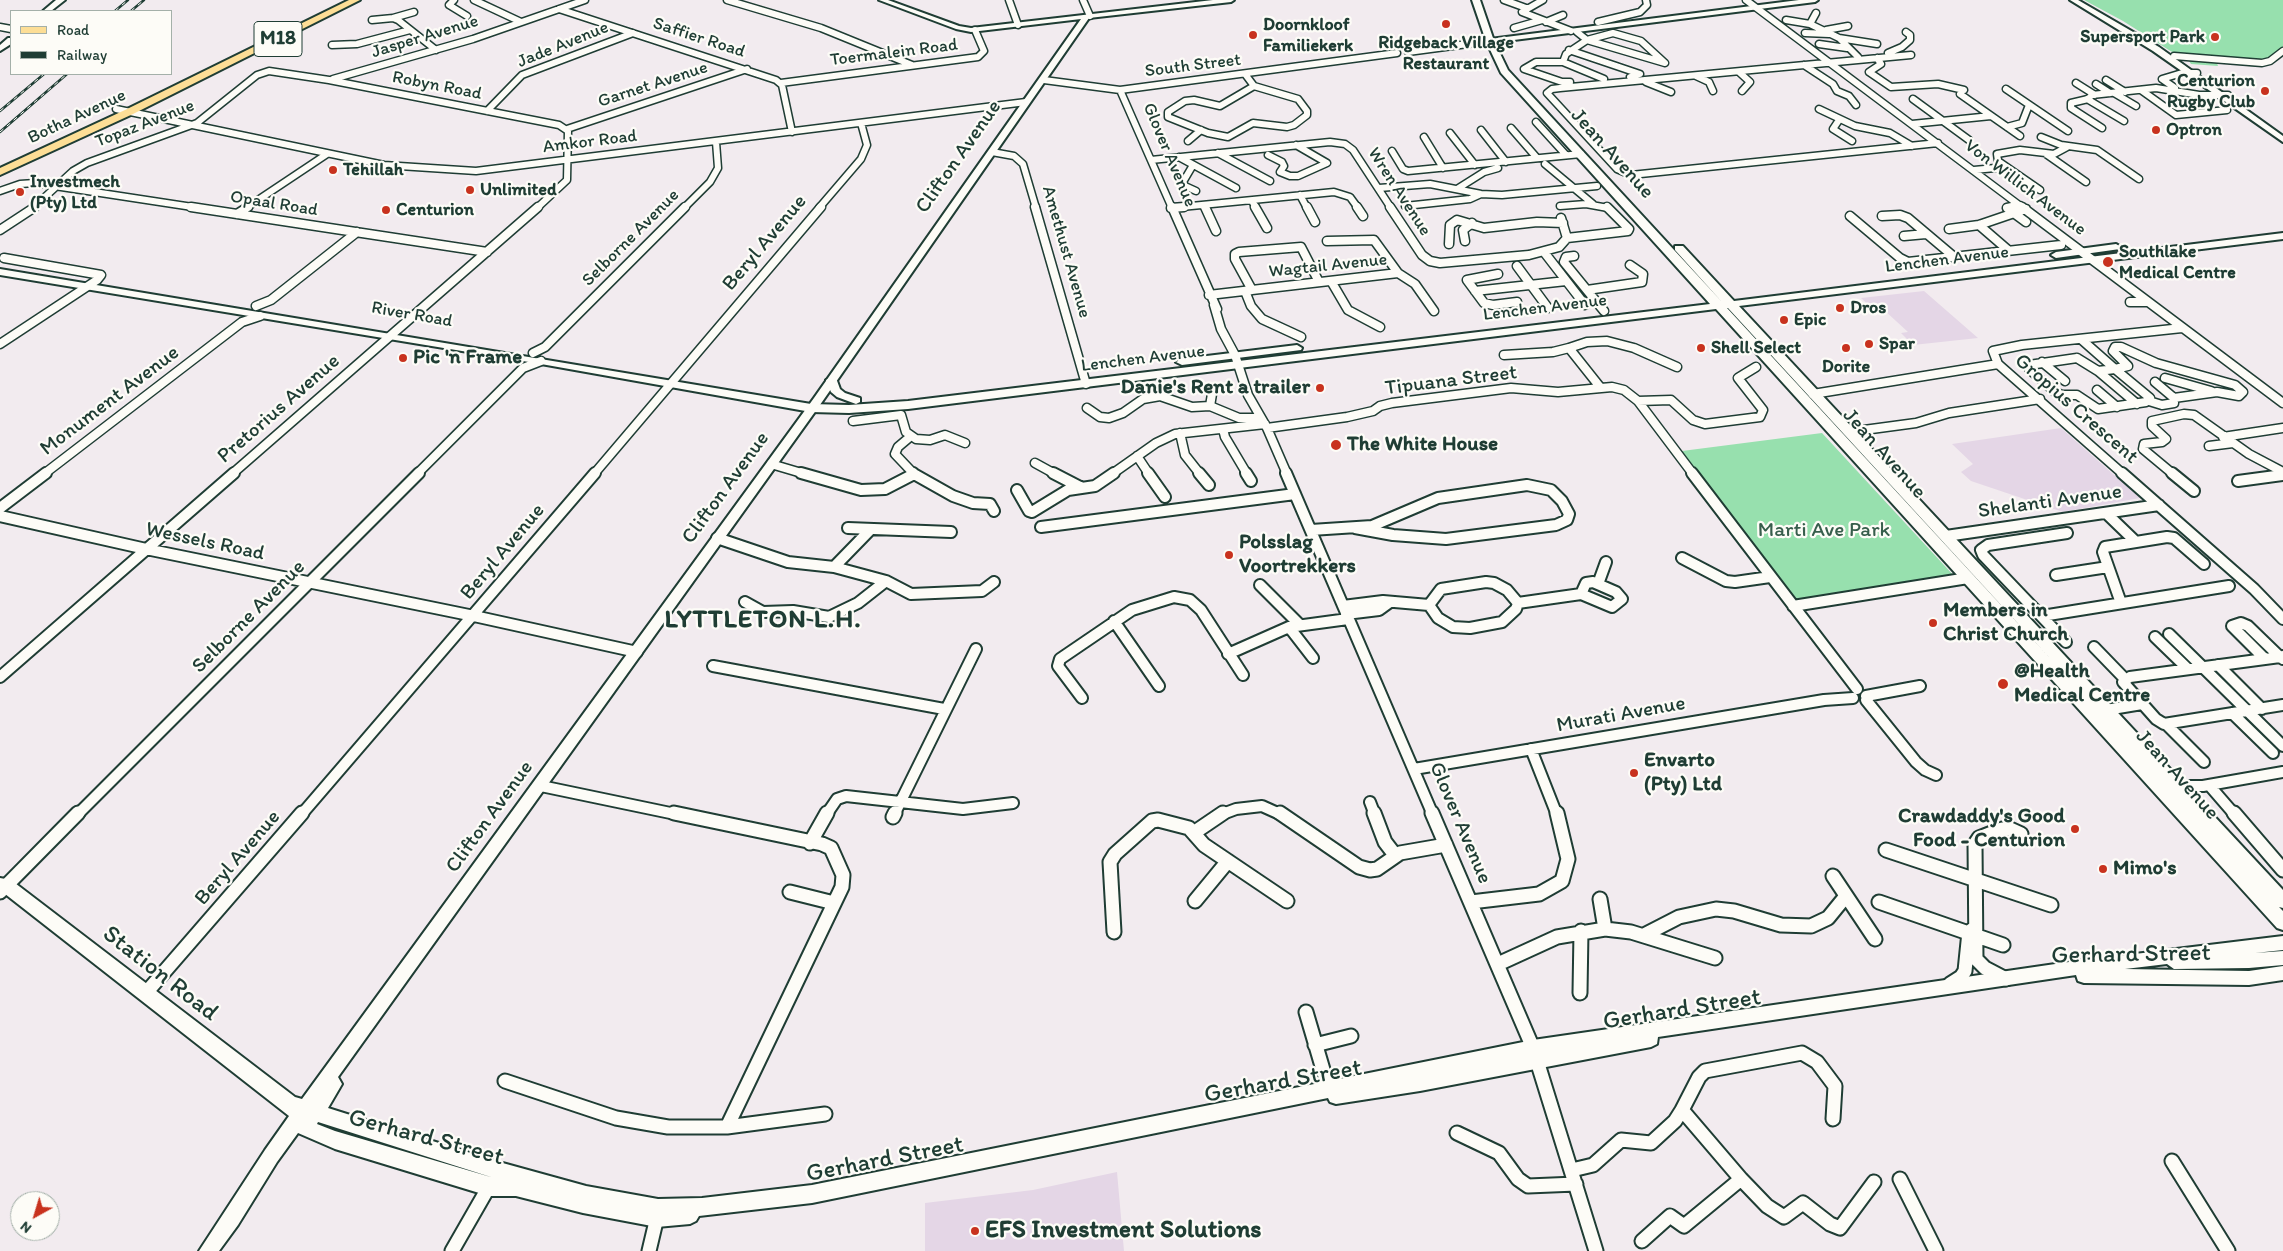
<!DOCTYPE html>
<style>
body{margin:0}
#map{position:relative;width:2283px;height:1251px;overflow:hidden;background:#f2ebef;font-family:Itim,sans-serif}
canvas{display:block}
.legend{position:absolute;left:10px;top:10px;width:162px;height:65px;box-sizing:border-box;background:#fdfcf7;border:1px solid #a4b0a9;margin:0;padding:6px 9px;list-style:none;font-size:15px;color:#1f3d34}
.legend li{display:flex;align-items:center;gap:10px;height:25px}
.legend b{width:25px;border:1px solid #a4b0a9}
.north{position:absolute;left:10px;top:1191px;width:50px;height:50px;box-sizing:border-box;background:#fdfcf7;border:1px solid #a4b0a9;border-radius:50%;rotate:219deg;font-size:14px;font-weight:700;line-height:20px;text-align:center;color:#1f3d34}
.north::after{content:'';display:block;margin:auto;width:18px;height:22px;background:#c8321e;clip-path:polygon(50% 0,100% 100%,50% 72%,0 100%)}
</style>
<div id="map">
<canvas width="2283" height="1251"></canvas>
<ul class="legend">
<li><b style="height:6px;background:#fdde96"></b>Road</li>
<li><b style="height:6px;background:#1f3d34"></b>Railway</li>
</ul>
<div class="north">N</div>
</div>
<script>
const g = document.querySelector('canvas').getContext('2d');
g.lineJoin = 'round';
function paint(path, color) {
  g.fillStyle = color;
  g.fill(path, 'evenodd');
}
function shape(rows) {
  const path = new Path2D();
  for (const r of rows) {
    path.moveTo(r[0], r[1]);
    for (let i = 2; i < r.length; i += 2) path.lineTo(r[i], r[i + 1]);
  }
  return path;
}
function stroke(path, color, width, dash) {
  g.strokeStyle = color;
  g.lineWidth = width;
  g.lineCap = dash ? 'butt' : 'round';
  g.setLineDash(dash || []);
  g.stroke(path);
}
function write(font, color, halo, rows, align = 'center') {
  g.font = font + ' Itim,sans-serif';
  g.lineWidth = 4.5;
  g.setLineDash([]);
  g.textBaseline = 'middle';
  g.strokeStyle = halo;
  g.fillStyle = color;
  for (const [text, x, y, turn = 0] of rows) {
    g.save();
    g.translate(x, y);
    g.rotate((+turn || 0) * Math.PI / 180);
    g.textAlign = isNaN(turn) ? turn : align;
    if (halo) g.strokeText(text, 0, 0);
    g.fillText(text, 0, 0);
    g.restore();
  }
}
const built = shape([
 [1924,291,1978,338,1913,345,1901,333,1908,332,1884,310,1875,311,1861,298],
 [2061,428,2140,498,2063,512,1971,481,1961,472,1973,464,1952,444],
 [1117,1172,1124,1251,925,1251,925,1203,1033,1190]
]);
const green = shape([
 [2084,0,2283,0,2283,55,2273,62,2257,65,2258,67,2217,63,2218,66,2191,64,2185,55,2172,52,2123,21],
 [1822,433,1955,577,1796,603,1682,451]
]);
const minorFar3 = shape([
 [454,0,449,5,467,16],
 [474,0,521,22],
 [727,0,821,28,912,65],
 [1009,0,1018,25],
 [1083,0,1090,16],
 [1504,0,1526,8],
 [1543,0,1522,12,1571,31],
 [1746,0,2023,208],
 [559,9,776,80,782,85,792,132],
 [1816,13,1810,24,1839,38,1858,57],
 [393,18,414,12],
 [372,20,393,18,398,20,436,50],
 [1786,20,1810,24],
 [1546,22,1563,15],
 [1598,22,1640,12,1647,5,1646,0],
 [0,27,11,29],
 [1514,28,1542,20],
 [1826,30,1848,26],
 [1577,32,1587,40],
 [1613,33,1641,41,1665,63,1587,40,1613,33],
 [1805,33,1829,34],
 [1839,38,1877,44],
 [1587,40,1566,54,1563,62,1604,79],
 [1819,44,1847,48],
 [332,45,357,44,410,30],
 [1569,50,1640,74,1630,77],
 [1408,52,1490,41],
 [1888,53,1902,47,1910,40,1910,35,1906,32],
 [1911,55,1560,88,1552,89,1547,93,1617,169,1631,175,1938,143],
 [2174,56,2262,63,2270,61,2283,51],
 [1877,58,1881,64,1869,72,1891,87,1938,84,1964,90],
 [1563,62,1536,62,1524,69,1562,82,1570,82],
 [1804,65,1833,84,1837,91,1849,96,1856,105],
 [1739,72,1750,82,1742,91],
 [1245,74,1254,86],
 [1696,76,1709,82,1713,91],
 [333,79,473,39,585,0],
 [1044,80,1120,90,1172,208],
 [2106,80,2125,92],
 [1646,82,1671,92],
 [781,83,978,57,984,51,975,30],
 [2076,83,2095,95],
 [2096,84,2110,93],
 [1254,86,1298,99,1307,111,1307,115,1294,125,1287,127,1253,123,1228,137,1208,133,1168,117,1168,112,1185,101,1194,100,1220,106,1254,86],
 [2175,88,2162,79,2182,73,2197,73],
 [2006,89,2068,131],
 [1120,90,1397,53],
 [2141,90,2176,115,2227,110],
 [2114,93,2136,106],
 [1960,94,2020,136],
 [1913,99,1969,140],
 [2087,99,2124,121],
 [116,109,384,165,476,171,1026,102],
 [1819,109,1855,126,1890,133,1912,146],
 [487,111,522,75,633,33],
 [1839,120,1833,129,1852,141],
 [1536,122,1566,155],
 [1912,124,1991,116],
 [2007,127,2022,123,2029,105],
 [1511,128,1537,158],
 [2102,128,2071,108,2071,103,2088,99,2092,95,2156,88,2199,95,2228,95],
 [567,129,747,69],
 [1481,130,1506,162],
 [1450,133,1475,165],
 [1424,137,1443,168],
 [2041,137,2061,145,2097,150,2139,179],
 [1188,141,1201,130],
 [1392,151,1403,169,1408,171,1581,154],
 [992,152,1014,156,1023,164,1036,208],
 [1218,153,1270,181],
 [2046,154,2086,182],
 [1268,155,1282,162,1284,166,1280,172,1290,176,1298,176,1327,163,1296,145],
 [1179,157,1236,188],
 [1151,160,1330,142,1345,144,1353,150,1391,208],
 [1545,164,1593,204],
 [1193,165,1183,182,1185,186,1196,191],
 [1974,170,2006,167],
 [1379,188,1430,184,1481,194,1502,195,1597,186],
 [1457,189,1484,172,1498,168],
 [2040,190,1998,161,1997,154,2020,150,2054,154,2067,147],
 [0,191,20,184,35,183,199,208],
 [1300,195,1307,208],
 [1252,201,1256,208],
 [1204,205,1205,208],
 [1405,206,1470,199,1481,194],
 [1560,206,1586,204,1608,208],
 [33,208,73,171,87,163,197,123,257,75,269,71,329,80,559,125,568,131,567,180,537,208],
 [246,208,327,154],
 [684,208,710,182,718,168,716,142],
 [819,208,861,159,867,145,861,123],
 [1171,208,1334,192,1350,197,1358,208],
 [2007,208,2020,205]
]);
const minorFar2 = shape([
 [191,207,487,252],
 [1035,207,1086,384],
 [1172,207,1217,309],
 [1205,207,1216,231],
 [1255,207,1267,228],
 [1307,207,1315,222],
 [1357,207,1363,216],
 [1390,207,1422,255,1430,261,1440,263,1529,255,1559,247,1567,238,1561,218],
 [2012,207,2007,208,2026,222],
 [2022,207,2283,403],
 [1171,208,1184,207],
 [237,214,248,207],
 [1850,216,1900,258,1908,262,2061,245],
 [1882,216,1900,215,1908,218,1953,256],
 [1979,225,2008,250],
 [1949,229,1979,225,2026,209],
 [0,230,35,207],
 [1904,236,1926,234],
 [1567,238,1628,231,1629,229,1607,207],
 [1327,241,1374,240,1398,273],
 [1465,241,1463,230,1472,223],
 [1449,244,1450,225,1457,220,1484,228,1537,222,1563,223],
 [1544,252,1585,305],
 [1574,256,1566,257,1564,262,1604,311],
 [1517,266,1548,308],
 [1498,274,1467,280,1484,303,1493,305,1517,302],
 [1331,281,1348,310,1380,327],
 [1252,290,1235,259,1235,254,1239,252,1301,247,1319,282],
 [1587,290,1642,282,1643,274,1630,265],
 [1245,291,1251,306,1262,319,1301,337],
 [1475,291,1566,281],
 [1209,295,1398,273,1415,284,1434,311],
 [2130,302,2148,302],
 [1214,305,1221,329,1235,355,1248,395,1267,428,1287,474],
 [256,306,271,300,357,232],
 [2082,340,2115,369],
 [0,344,97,280,101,275,4,258],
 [1569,348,1587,342,1607,341,1634,348,1677,367],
 [533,353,545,347,685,207],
 [1504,355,1553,352,1569,348,1600,387],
 [2077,358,2098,371,2115,369,2150,398,2146,402,2098,409,2077,395,2062,395,2055,392,2029,369,2029,365,2077,358],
 [2042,362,2065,381],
 [2115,369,2128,366,2113,351,2115,347,2121,347,2156,363,2235,385,2243,392,2239,396,2217,392,2174,398,2155,382],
 [2098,371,2137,404],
 [2165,378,2211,391],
 [2097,390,2117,407],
 [1813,394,1998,364],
 [1638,401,1671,400,1693,420,1705,424,1760,417,1763,410,1738,378,1756,367],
 [2149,401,2162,405,2174,403,2174,398],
 [1210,406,1212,394],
 [1087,408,1100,417,1109,418,1123,413,1143,399,1160,396,1192,407,1210,406,1239,418,1260,418],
 [853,421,901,415,906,432,916,439,930,440,945,435,965,443],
 [1267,428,1347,417,1373,411,1380,406,1392,403,1511,388,1558,392,1612,387,1624,390,1638,401,1693,474],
 [1223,429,1225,437,1247,474],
 [1849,432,1916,423,1949,413,2040,399],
 [1180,433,1185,455,1200,474],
 [911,436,898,447,895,454,914,474],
 [2223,437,2283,428],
 [2209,446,2233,443],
 [1137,456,1149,474],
 [1035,463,1055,474],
 [771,464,805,474],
 [44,474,242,322,260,316],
 [232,474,538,207],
 [417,474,523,368,541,361],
 [594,474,821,207],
 [1112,474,1156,443,1175,434,1265,424],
 [2123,474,1998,364,1993,351,2022,345,2182,328],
 [2173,474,2143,449,2144,444,2162,442,2166,439,2152,426,2152,421,2184,414,2194,415,2249,454,2283,472]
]);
const minorFar1 = shape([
 [801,473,861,490,885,489,914,474,913,473],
 [1053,473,1082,488],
 [1148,473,1165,497],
 [1199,473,1209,485],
 [1246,473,1251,481],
 [1286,473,1433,815],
 [1692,473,1857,689],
 [2122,473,2254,589,2283,619],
 [2172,473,2194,491],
 [914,474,953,496,973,503,990,504,994,511],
 [2238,481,2283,475],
 [1017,490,1029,511,1032,512,1068,490,1095,486,1114,473],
 [0,508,46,473],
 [2106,513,2136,542],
 [0,516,146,549,474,616,637,652],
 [1041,527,1295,494],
 [848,528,951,532],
 [1311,530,1372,526,1438,498,1527,485,1551,490,1562,501,1569,514,1567,520,1556,525,1446,539,1393,535,1355,528],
 [1946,536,2159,505],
 [717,538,788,562,834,567,886,581,911,594,982,591,994,582],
 [1682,558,1726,581,1735,582,1770,577],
 [834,567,871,529],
 [2056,575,2108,567],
 [1486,582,1494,583,1507,590,1518,603,1516,609,1502,622,1470,628,1453,627,1438,618,1429,605,1441,589,1486,582],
 [1593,582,1616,592,1622,599,1612,607,1581,594,1586,583,1593,582],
 [1598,584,1606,562],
 [1260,585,1299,624],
 [745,602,763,612,793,611,829,617,858,603,886,581],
 [1518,603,1581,594],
 [2121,603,2103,552,2105,547,2167,537,2174,538,2204,564],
 [1343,606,1383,601,1429,605],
 [1793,606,1968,578],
 [1346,614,1379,610,1390,602],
 [2042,616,2229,586],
 [1114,621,1159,686],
 [1289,627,1313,658],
 [2169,634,2283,746],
 [2155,637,2188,669],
 [2066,642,1983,555,1981,550,1988,545,2067,533],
 [2094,647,2125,679],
 [1228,654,1289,627,1348,619],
 [2265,659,2232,626,2241,623,2248,626,2280,657,2283,656],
 [2283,659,2280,657,2130,677,2123,682,2156,719,2164,724,2283,705],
 [2218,665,2262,709],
 [713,666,944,709],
 [0,677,234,473],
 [1866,696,1920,686],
 [1082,698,1058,666,1060,659,1132,610,1174,597,1190,600,1201,610,1243,675],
 [1866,700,1916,762,1925,770,1936,775],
 [2106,710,2142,704],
 [2232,713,2273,753],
 [2166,724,2204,762],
 [1531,749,1557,815],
 [1414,769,1824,700,1853,698],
 [2209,785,2235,815],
 [541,786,680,815],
 [2173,786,2203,786,2283,772],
 [1370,802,1375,815],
 [77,815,419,473],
 [301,815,595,473],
 [826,815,837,799,846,796,963,809,1013,803],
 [894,815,976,649],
 [1220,815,1236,809,1262,806,1282,815]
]);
const minor = shape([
 [674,813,822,844,831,848,843,875,842,887,727,1127],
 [1280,813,1359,867,1370,870,1377,869,1400,853,1446,845],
 [1374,813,1385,842,1395,855],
 [1432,813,1533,1048,1596,1251],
 [2234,813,2283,870],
 [893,817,895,813],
 [1195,832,1223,813],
 [810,843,827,813],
 [1886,850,2051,905],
 [1833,876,1875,939],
 [0,892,78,813],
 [790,892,834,903],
 [1600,899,1605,929],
 [1195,901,1228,861],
 [1471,902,1539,894,1562,881,1568,859,1557,813],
 [1879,902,2003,945],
 [1114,932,1110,862,1115,854,1152,821,1158,820,1189,828,1204,845,1287,901],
 [1644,935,1679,917,1716,909,1734,911,1781,925,1811,926,1828,918,1846,896],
 [1498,964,1557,937,1605,929,1631,932,1715,958],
 [2006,979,1985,968,1976,959,1975,844,1979,838,2002,829,2010,829,2021,834],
 [1950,984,1961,977,1965,971,1969,932,1973,929],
 [1580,993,1581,931],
 [145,994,302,813],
 [1306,1012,1329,1090],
 [1315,1045,1351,1036],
 [505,1081,616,1118,668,1127,727,1127,825,1114],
 [1682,1110,1699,1077,1705,1071,1802,1053,1817,1062,1835,1086,1833,1119],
 [1457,1133,1499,1153,1518,1179,1528,1186,1576,1184],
 [2172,1161,2228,1251],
 [1572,1170,1593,1165,1621,1140,1651,1143,1675,1121,1682,1110,1741,1179,1767,1206,1784,1217,1803,1203,1830,1224,1840,1228,1874,1182],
 [1900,1179,1936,1251],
 [1642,1241,1670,1216,1684,1226,1741,1179],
 [452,1251,491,1183],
 [649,1251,658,1213]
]);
const tertiary = shape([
 [879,0,888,0,959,26,971,28,1213,0,1234,0,1231,2,1089,18,822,402,338,1077,342,1084,328,1108,499,1162,586,1186,658,1199,702,1198,812,1185,1533,1040,2069,962,2283,936,2283,950,2255,953,2283,951,2283,965,2249,968,2174,969,2167,964,2125,969,2249,971,2283,966,2283,980,2249,985,2084,983,2078,981,2076,975,1658,1037,1657,1044,1651,1047,1420,1091,1336,1104,1330,1102,1328,1098,812,1203,699,1216,696,1221,690,1224,657,1227,583,1213,516,1196,489,1196,335,1149,298,1133,277,1162,238,1225,219,1251,199,1251,265,1150,289,1116,0,890,0,878,11,880,295,1097,302,1099,814,398,1081,19,971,32,956,29,879,0],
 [318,1122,494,1178,335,1131,317,1124,318,1122],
 [1799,0,1818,0,1815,2,1490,43,1486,41,1490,39,1799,0],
 [2070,0,2078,0,2159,47,2283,136,2283,142,2153,51,2070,0]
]);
const secondary = shape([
 [56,0,65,0,51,11,43,11,56,0],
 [1472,0,1480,0,1494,41,1508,70,1722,302,1675,250,1675,246,1683,246,1734,301,2283,233,2283,239,1739,306,2283,890,2283,908,2279,907,2283,911,2283,930,2277,928,1716,309,908,409,849,413,811,412,541,364,0,275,0,269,811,404,849,405,908,401,1710,304,1501,73,1486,41,1472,0],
 [1727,308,1728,308,2059,668,1727,308],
 [8,38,11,38,11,44,0,51,0,45,8,38],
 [2116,244,2121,247,2120,249,2056,258,2051,255,2056,252,2116,244],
 [1297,345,1302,348,1301,350,1182,365,1176,362,1182,359,1297,345],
 [832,377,836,378,840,389,845,393,860,398,860,402,856,404,837,397,831,392,826,380,832,377]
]);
const primary = shape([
 [349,0,360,0,133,114,0,175,0,168,125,110,349,0]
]);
const rail = shape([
 [115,11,128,0],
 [131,11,144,0],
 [0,111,44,74],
 [0,132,67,74]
]);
const markers = [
 [1446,24,5,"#c8321e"],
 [1253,35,5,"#c8321e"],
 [2215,37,5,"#c8321e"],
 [2265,91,5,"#c8321e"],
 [2156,130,5,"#c8321e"],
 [333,170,5,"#c8321e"],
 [470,190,5,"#c8321e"],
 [20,192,5,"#c8321e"],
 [386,210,5,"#c8321e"],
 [2108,262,6,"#c8321e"],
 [1840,308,5,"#c8321e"],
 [1784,320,5,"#c8321e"],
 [1869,344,5,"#c8321e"],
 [1701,348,5,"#c8321e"],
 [1846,348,5,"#c8321e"],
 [403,358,5,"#c8321e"],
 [1320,388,5,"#c8321e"],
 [1336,445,6,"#c8321e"],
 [1229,555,5,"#c8321e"],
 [1933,623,5,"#c8321e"],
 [2003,684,6,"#c8321e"],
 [1634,773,5,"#c8321e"],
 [2075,829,5,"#c8321e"],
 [2103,869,5,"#c8321e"],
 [975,1231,5,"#c8321e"]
];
const farPoinames = [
 ["Doornkloof",1263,25],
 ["Familiekerk",1263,46],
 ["Supersport Park",2205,37,"right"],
 ["Ridgeback Village",1446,43,"center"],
 ["Restaurant",1446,64,"center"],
 ["Centurion",2255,81,"right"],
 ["Rugby Club",2255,102,"right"],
 ["Optron",2166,130],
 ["Tehillah",343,170],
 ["Investmech",30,182],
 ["(Pty) Ltd",30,203],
 ["Unlimited",480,190],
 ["Centurion",396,210],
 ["Southlake",2119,252],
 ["Medical Centre",2119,273],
 ["Dros",1850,308],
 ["Epic",1794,320],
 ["Spar",1879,344],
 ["Shell Select",1711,348],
 ["Dorite",1846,367,"center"]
];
const farStreetnames = [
 ["Jasper Avenue",425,37,-17],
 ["Saffier Road",699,38,18],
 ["Jade Avenue",563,45,-22],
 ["Toermalein Road",894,53,-7],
 ["South Street",1193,66,-7],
 ["Garnet Avenue",653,85,-18],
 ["Robyn Road",437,86,11],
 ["Botha Avenue",77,117,-25],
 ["Topaz Avenue",145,124,-21],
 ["Amkor Road",590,142,-7],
 ["Glover Avenue",1169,155,67],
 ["Von Willich Avenue",2025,188,37],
 ["Wren Avenue",1399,192,57],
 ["Opaal Road",274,204,9],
 ["Selborne Avenue",631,238,-45],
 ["Amethust Avenue",1066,252,74],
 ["Lenchen Avenue",1947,260,-7],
 ["Wagtail Avenue",1328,266,-6],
 ["Lenchen Avenue",1545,308,-7],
 ["River Road",412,315,10],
 ["Lenchen Avenue",1143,359,-7]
];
const shields = [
 [278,39,48]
];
const shieldNames = [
 ["M18",278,39]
];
const streetNames = [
 ["Jean Avenue",1612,154,48],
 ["Clifton Avenue",959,157,-55],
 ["Beryl Avenue",765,243,-50],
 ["Tipuana Street",1451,381,-7],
 ["Monument Avenue",110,401,-37],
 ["Pretorius Avenue",279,409,-41],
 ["Gropius Crescent",2076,409,41],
 ["Jean Avenue",1884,454,48],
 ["Clifton Avenue",726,488,-54],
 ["Shelanti Avenue",2050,502,-8],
 ["Wessels Road",205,542,12],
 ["Beryl Avenue",503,552,-50],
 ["Selborne Avenue",249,617,-45],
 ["Murati Avenue",1621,715,-10],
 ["Jean Avenue",2177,775,48],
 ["Clifton Avenue",490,817,-54],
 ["Glover Avenue",1460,823,67],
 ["Beryl Avenue",238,858,-49]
];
const poiNames = [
 ["Pic 'n Frame",413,358],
 ["Danie's Rent a trailer",1310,388,"right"],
 ["The White House",1347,445],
 ["Polsslag",1239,543],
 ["Voortrekkers",1239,567],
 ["Members in",1943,611],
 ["Christ Church",1943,635],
 ["@Health",2014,672],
 ["Medical Centre",2014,696],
 ["Envarto",1644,761],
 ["(Pty) Ltd",1644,785],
 ["Crawdaddy's Good",2065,817,"right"],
 ["Food - Centurion",2065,841,"right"],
 ["Mimo's",2113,869]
];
const parkNames = [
 ["Marti Ave Park",1824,531]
];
const nearStreetnames = [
 ["Gerhard Street",2131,955,-1],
 ["Station Road",160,974,38],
 ["Gerhard Street",1682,1010,-9],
 ["Gerhard Street",1283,1082,-10],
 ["Gerhard Street",426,1138,15],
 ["Gerhard Street",885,1160,-11]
];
const nearPoinames = [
 ["EFS Investment Solutions",985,1231]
];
const districtNames = [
 ["LYTTLETON L.H.",763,620]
];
paint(built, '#e4d6e6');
paint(green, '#97e0ae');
stroke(minorFar3, '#1f3d34', 9);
stroke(minorFar2, '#1f3d34', 11);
stroke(minorFar1, '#1f3d34', 14);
stroke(minor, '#1f3d34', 17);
stroke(tertiary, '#1f3d34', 4);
stroke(secondary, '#1f3d34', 4);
stroke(primary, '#1f3d34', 4);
stroke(minorFar3, '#fdfcf7', 6);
stroke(minorFar2, '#fdfcf7', 8);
stroke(minorFar1, '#fdfcf7', 10);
stroke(minor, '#fdfcf7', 13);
paint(tertiary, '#fdfcf7');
paint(secondary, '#fdfcf7');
paint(primary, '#fdde96');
stroke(rail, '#1f3d34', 2.5);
stroke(rail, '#fdfcf7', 1, [4.5]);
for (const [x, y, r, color] of markers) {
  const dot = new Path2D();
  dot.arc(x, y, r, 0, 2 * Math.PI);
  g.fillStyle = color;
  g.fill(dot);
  stroke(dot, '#fdfcf7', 2);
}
write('bold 18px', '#1f3d34', '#fdfcf7', farPoinames, 'left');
write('18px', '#1f3d34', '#fdfcf7', farStreetnames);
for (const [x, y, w] of shields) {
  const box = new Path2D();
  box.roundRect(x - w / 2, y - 17.5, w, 35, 4);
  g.fillStyle = '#fdfcf7';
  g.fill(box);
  stroke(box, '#1f3d34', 1);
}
write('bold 20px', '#1f3d34', null, shieldNames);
write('21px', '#1f3d34', '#fdfcf7', streetNames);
write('bold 21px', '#1f3d34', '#fdfcf7', poiNames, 'left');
write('21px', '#375e4c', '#fdfcf7', parkNames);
write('25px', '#1f3d34', '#fdfcf7', nearStreetnames);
write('bold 25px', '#1f3d34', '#fdfcf7', nearPoinames, 'left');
g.letterSpacing = '1px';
write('bold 26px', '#1f3d34', '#fdfcf7', districtNames);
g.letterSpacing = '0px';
</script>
